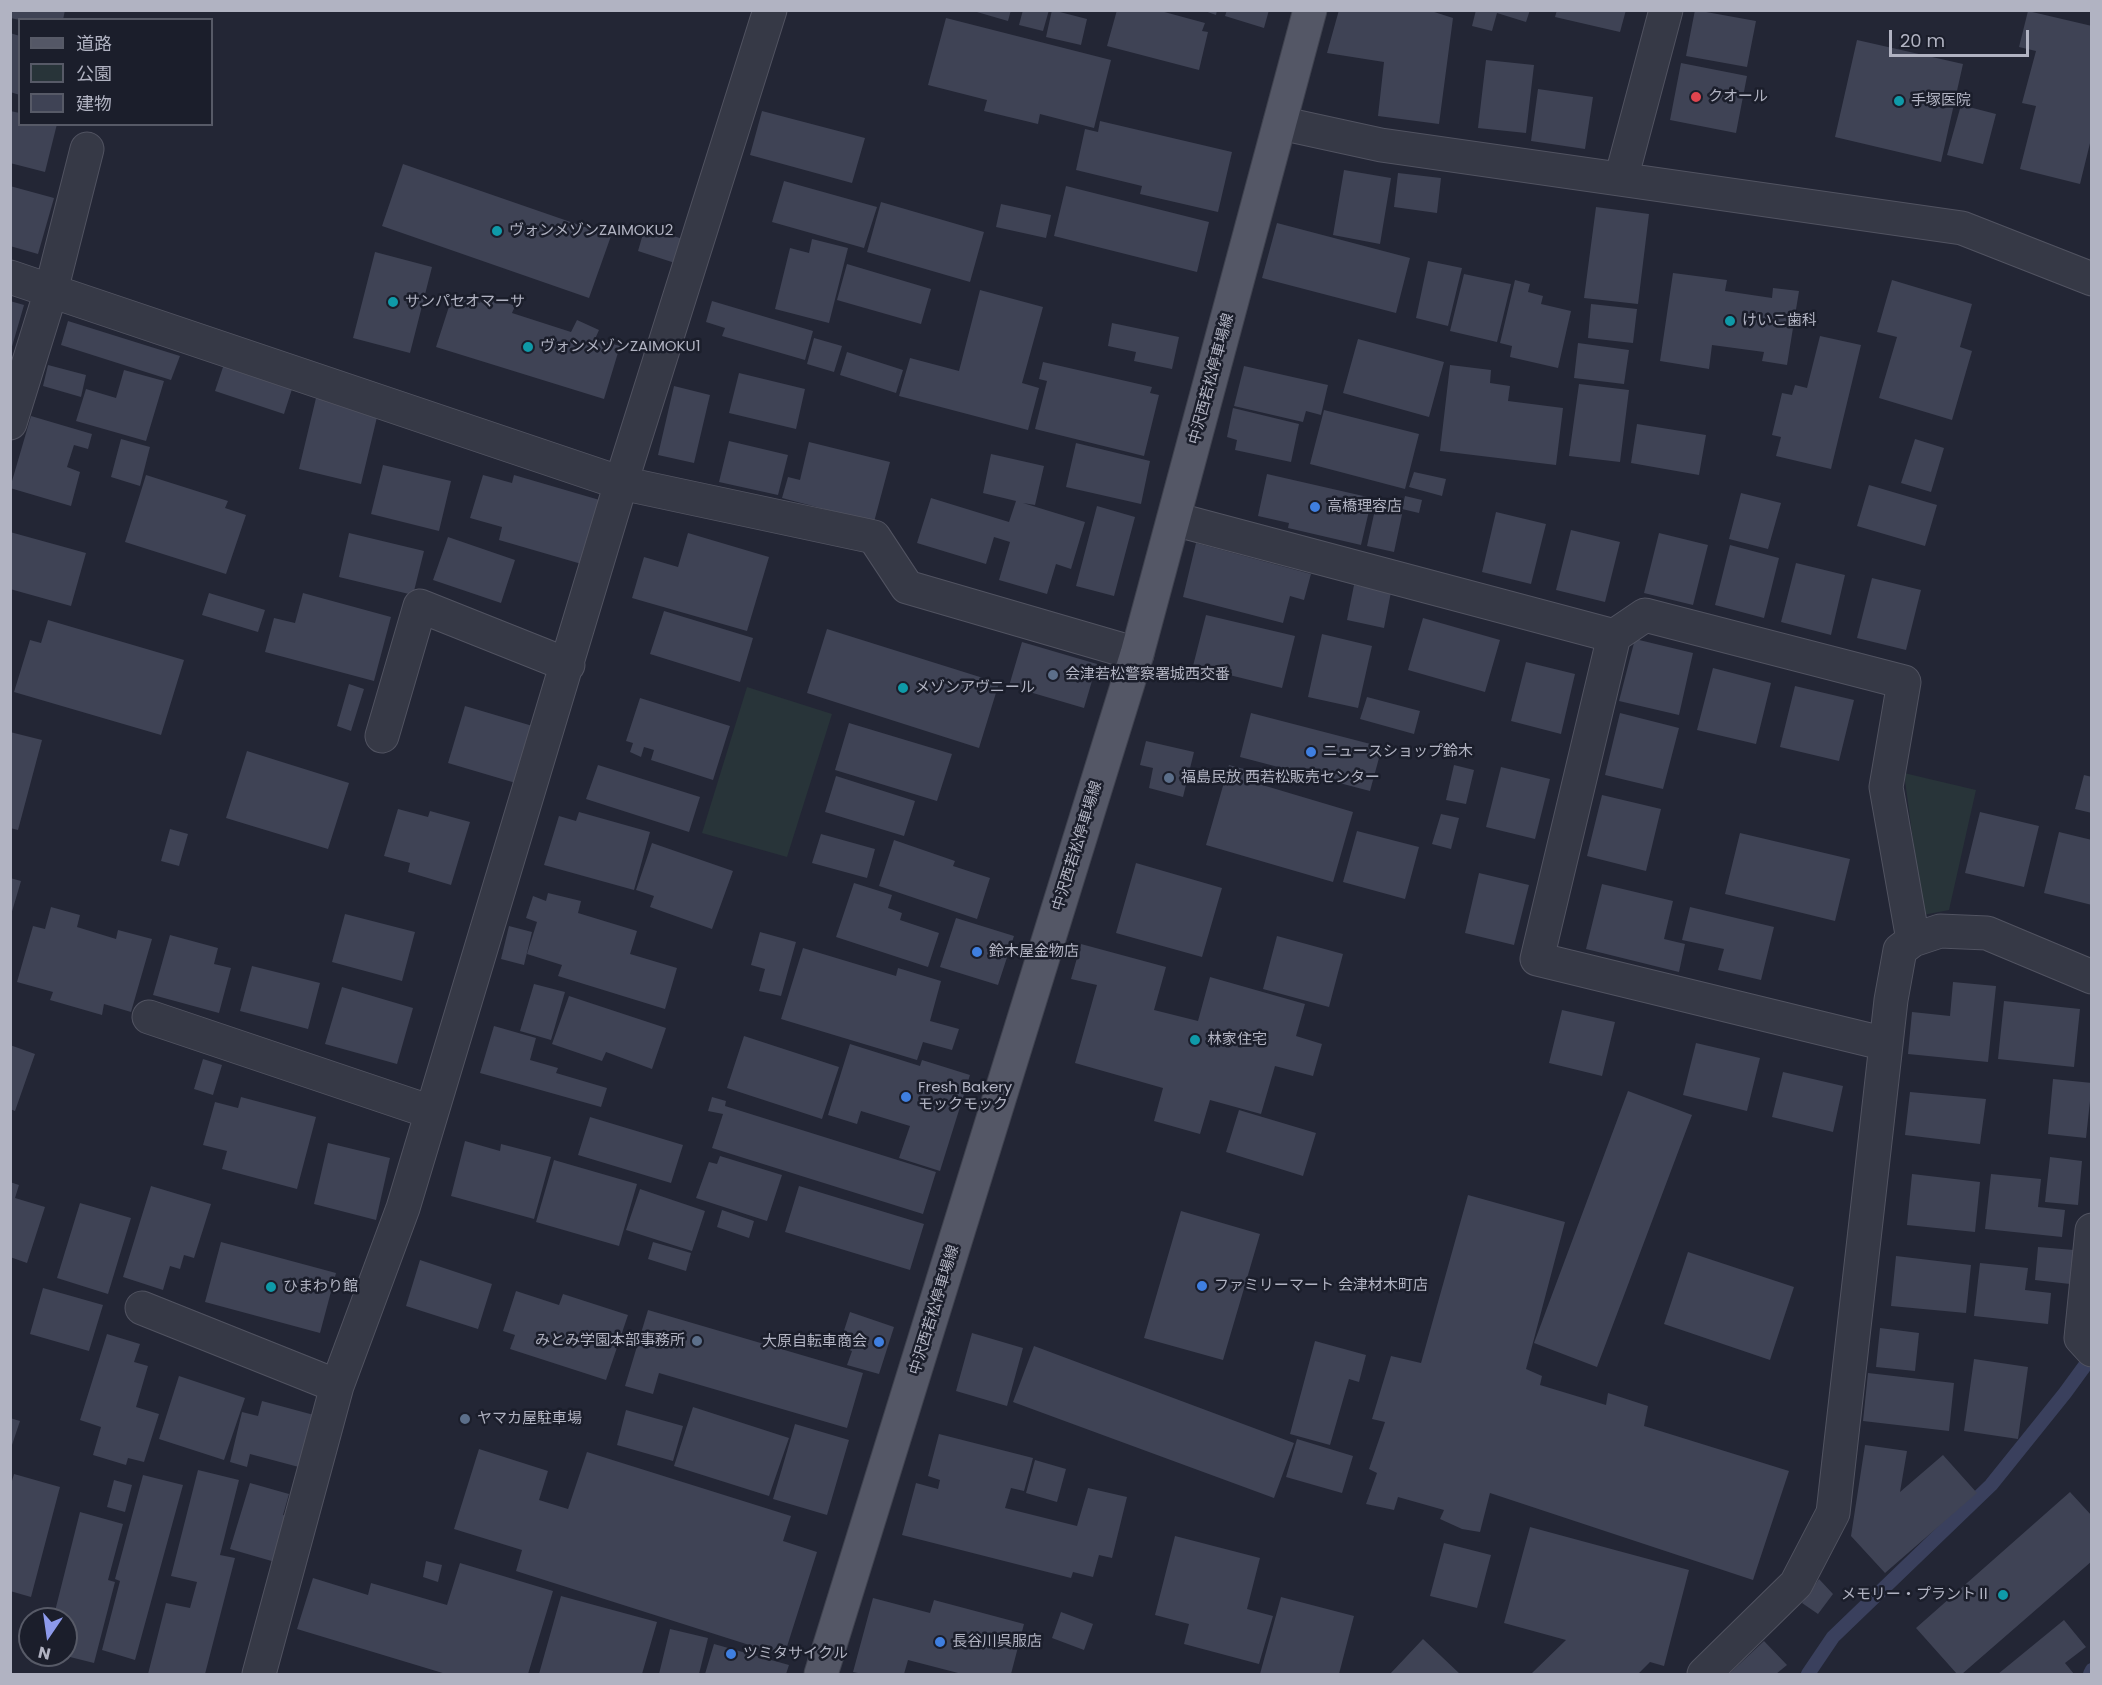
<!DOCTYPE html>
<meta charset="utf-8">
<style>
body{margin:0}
#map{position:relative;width:2102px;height:1685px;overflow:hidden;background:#232635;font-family:Poppins,"Noto Sans JP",sans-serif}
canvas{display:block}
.frame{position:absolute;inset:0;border:12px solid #b1b3c2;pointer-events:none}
.legend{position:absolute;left:18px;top:18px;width:195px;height:108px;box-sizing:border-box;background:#1b1e2b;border:2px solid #575a67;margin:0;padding:8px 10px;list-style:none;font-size:18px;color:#b1b3c2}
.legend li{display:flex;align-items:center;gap:12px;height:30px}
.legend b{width:30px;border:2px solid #575a67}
.north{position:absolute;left:18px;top:1607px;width:60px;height:60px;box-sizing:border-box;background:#1b1e2b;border:2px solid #575a67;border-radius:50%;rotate:193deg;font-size:16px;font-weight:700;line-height:24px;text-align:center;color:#b1b3c2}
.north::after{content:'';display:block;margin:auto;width:21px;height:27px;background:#8d9aeb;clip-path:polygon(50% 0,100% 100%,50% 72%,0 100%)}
.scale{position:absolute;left:1889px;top:30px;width:140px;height:27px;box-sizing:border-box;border:3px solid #b1b3c2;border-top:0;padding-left:8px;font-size:18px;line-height:21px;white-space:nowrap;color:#b1b3c2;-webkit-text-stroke:4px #1b1e2b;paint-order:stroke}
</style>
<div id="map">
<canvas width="2102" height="1685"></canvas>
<div class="frame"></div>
<ul class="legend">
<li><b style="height:8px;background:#545766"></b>道路</li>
<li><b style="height:16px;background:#283439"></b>公園</li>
<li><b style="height:16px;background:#3f4355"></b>建物</li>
</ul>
<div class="north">N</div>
<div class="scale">20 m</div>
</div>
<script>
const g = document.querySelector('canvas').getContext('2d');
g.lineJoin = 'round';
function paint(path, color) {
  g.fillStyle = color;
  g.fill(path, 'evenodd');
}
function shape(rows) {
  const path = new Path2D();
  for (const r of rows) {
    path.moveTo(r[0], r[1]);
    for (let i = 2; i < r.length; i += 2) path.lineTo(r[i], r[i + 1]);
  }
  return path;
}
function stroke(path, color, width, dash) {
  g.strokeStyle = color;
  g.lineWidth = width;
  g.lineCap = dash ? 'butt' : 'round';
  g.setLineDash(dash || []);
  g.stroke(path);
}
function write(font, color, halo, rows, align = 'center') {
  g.font = font + ' Poppins,"Noto Sans JP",sans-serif';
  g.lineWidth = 5;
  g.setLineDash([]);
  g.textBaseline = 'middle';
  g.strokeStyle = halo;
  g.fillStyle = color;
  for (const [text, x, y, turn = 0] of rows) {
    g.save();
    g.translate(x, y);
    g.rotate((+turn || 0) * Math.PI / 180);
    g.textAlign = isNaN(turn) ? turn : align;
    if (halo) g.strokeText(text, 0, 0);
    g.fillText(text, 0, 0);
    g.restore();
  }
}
const green = shape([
 [747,687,832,714,787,857,702,833],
 [1904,773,1976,790,1949,910,1923,915]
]);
const stream = shape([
 [1808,1674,1833,1637,1991,1485,2065,1393,2092,1356],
 [2090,1674,2092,1670]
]);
const building = shape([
 [10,10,65,10,63,20,20,20,10,18],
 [970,10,1011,10,1008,21],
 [1023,10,1049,10,1043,31,1019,25],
 [1052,10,1087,19,1081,45,1046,37],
 [1117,10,1157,10,1205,23,1202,31,1208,32,1199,70,1107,46],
 [1202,10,1217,10,1216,15],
 [1227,10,1269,10,1264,28,1225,16],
 [1339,10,1428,10,1453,18,1439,124,1378,116,1384,62,1327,53],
 [1476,10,1530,10,1526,22,1497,13,1492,31,1472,26],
 [1557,10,1626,10,1620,32,1555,17],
 [1695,10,1756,21,1747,67,1686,56],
 [2028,11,2092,26,2092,135,2080,184,2020,169,2036,106,2022,103,2036,51,2019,47],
 [946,18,1111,60,1094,128,1040,114,1038,124,984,111,987,100,928,85],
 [10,33,20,36,20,95,10,92],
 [1857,40,1963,64,1941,162,1835,137],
 [1486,60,1534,65,1526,133,1478,128],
 [1681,63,1747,76,1736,133,1670,120],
 [1538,89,1593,97,1585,149,1531,141],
 [1961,105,1996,114,1983,164,1947,155],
 [10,111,20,113,20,124,57,124,45,172,10,163],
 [762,111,865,138,852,183,750,155],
 [1100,121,1232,152,1218,212,1140,194,1142,186,1076,170,1085,129,1098,132],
 [403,164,611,236,589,298,382,226],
 [1344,170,1391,178,1380,244,1333,235],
 [1398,173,1441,178,1437,213,1394,207],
 [784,181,877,207,864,248,772,222],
 [10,186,54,198,38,254,10,246],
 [1066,186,1209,222,1197,272,1054,236],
 [881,202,984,232,970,282,867,252],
 [1001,204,1051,215,1046,238,996,227],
 [1596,207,1649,214,1638,304,1584,298],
 [1277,223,1410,258,1396,313,1262,278],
 [645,227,686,240,678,264,638,251],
 [812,239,848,248,829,323,775,309,790,248,809,253],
 [375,252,432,267,410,353,353,338],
 [1428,261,1462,268,1448,326,1416,318],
 [847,264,931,289,921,324,837,300],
 [1673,273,1727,280,1725,291,1772,298,1773,288,1799,291,1787,365,1762,361,1764,352,1712,345,1709,369,1660,361],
 [1464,274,1511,284,1497,342,1450,331],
 [1515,280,1530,284,1528,292,1543,296,1541,304,1571,311,1558,368,1510,357,1512,346,1500,343],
 [1892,280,1972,304,1960,347,1972,351,1952,420,1879,398,1897,337,1877,332],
 [980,290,1043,307,1022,383,1039,388,1028,430,899,396,910,358,959,371],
 [453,294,480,303,484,294,515,306,512,313,571,332,577,320,599,330,595,339,620,346,604,399,436,347],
 [10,301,24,305,11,350,10,350],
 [712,301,813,331,805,360,722,336,725,328,706,322],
 [1591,304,1637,309,1633,343,1588,338],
 [68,321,180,356,171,380,61,345],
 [1112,323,1179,337,1172,369,1134,361,1136,352,1108,346],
 [1820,336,1861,345,1831,469,1776,456,1781,437,1772,435,1782,393,1792,395,1795,385,1807,388],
 [814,338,842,346,834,372,807,364],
 [1358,339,1444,362,1429,417,1343,393],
 [1578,343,1629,350,1624,384,1574,378],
 [847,352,903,370,896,393,840,375],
 [1043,362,1152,387,1150,393,1159,395,1144,456,1035,429,1047,381,1039,379],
 [224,364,293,386,284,414,215,391],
 [48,365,86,375,81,397,43,386],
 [1450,365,1491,370,1490,383,1510,386,1508,401,1563,408,1556,465,1440,451],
 [1244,366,1328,385,1321,415,1306,411,1303,422,1234,406],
 [124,370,164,381,146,441,76,421,86,389,116,398],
 [739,373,805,389,796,429,729,413],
 [1579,384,1629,390,1620,462,1569,456],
 [674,386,710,395,694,463,658,455],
 [316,398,378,413,361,484,299,469],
 [1233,408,1299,424,1291,462,1235,450,1237,440,1227,437],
 [1324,410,1419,434,1405,489,1310,464],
 [31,416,92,434,88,449,74,445,67,467,80,472,71,506,10,488],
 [1637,424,1706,435,1699,475,1631,463],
 [121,439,150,447,140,486,111,477],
 [1915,439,1944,448,1931,492,1901,483],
 [729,441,788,455,778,495,719,482],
 [809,442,890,462,874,522,782,498,788,477,800,480],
 [1076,443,1150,461,1141,504,1066,487],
 [991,454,1044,466,1035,505,1023,503,1085,522,1071,569,1056,564,1047,594,999,580,1010,542,994,537,986,564,917,543,931,498,1009,522,1016,501,983,493],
 [383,465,451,481,439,531,371,514],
 [1414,472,1446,479,1442,496,1409,487],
 [1267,474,1372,498,1361,545,1288,528,1289,523,1258,516],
 [146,475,228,501,225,508,246,515,226,574,125,542],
 [483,475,512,483,514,475,603,501,585,565,499,540,502,527,470,518],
 [1869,485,1937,505,1925,546,1857,526],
 [1741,493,1781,503,1768,549,1729,539],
 [1405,496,1422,500,1419,513,1402,509],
 [1376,505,1403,510,1394,552,1367,546],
 [1097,506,1135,517,1114,596,1076,586],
 [1496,512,1546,524,1531,584,1482,572],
 [1571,530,1620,542,1605,602,1556,590],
 [10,532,86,553,71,606,10,589],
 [349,533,424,551,413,595,339,577],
 [688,533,769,557,747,631,632,598,644,557,678,567],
 [1659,533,1708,545,1693,605,1644,593],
 [448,537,515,560,501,603,433,580],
 [1196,543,1311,574,1304,600,1290,596,1283,623,1183,597],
 [1730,545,1779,558,1764,618,1715,605],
 [1796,563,1845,575,1831,635,1781,622],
 [1872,578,1921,590,1906,650,1857,638],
 [1354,585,1391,592,1384,628,1347,620],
 [209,593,265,610,258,632,202,615],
 [303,593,391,617,374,681,265,652,274,618,295,623],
 [664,611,753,638,740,682,650,654],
 [1206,615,1295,636,1282,688,1193,666],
 [1423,618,1500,640,1485,692,1408,670],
 [48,620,184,660,161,735,14,692,30,640,41,643],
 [827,629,999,683,979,748,807,693],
 [1322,634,1372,646,1358,708,1308,697],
 [1635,639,1693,653,1679,715,1619,701],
 [1022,642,1097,664,1084,708,1009,686],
 [1526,662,1575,674,1561,734,1511,721],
 [1713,668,1771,683,1756,744,1697,730],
 [349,684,364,689,351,731,337,726],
 [1795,686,1854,700,1839,761,1780,747],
 [1367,697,1420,711,1414,734,1360,719],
 [640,698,730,726,713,780,651,760,654,750,644,747,641,757,630,752,633,743,626,741],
 [465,706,536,727,519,784,448,763],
 [1251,713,1382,747,1370,791,1240,757],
 [1620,713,1679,728,1663,789,1605,775],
 [849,723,952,754,937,801,835,770],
 [10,732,42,740,18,830,10,828],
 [1146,741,1194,752,1183,797,1149,788,1153,768,1140,765],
 [247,751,349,783,328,849,226,818],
 [598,765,700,797,689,832,586,799],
 [1229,765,1262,774,1259,784,1353,812,1333,882,1206,845],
 [1454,765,1474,770,1466,804,1446,800],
 [1501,767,1550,779,1535,839,1486,827],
 [2084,775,2092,777,2092,813,2075,809],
 [836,776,915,801,904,836,825,812],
 [1602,795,1661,809,1646,871,1587,856],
 [398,809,428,817,430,811,470,822,451,885,408,872,410,863,384,856],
 [579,812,650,832,634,890,544,865,559,816,576,821],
 [1980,812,2039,826,2024,887,1965,873],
 [1441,814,1459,818,1451,849,1432,844],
 [170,829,188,834,179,866,161,861],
 [1357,831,1419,847,1405,899,1343,882],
 [2059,832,2092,840,2092,905,2044,893],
 [1740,833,1850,859,1835,921,1725,894],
 [821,834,875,849,867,878,812,863],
 [894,840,955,861,953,866,990,878,977,919,879,886],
 [652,843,733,871,712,929,650,907,654,896,636,890],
 [1136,863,1222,888,1202,957,1116,933],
 [1479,873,1529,885,1514,945,1465,933],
 [10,878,21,881,11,915,10,915],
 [854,883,892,895,888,908,902,913,900,920,939,933,928,967,836,937],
 [1602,884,1673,901,1664,939,1685,944,1679,972,1586,949],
 [548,893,581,901,578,913,637,931,630,954,677,968,665,1009,558,976,562,965,527,954,537,922,526,918,533,896,546,901],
 [51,907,80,915,77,927,116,939,118,930,152,939,131,1012,104,1004,102,1015,50,1000,53,992,17,982,33,926,45,929],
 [1690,907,1774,927,1761,980,1718,970,1724,949,1682,940],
 [345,914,415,932,402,981,332,962],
 [956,918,1014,936,998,985,940,967],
 [509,926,532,932,524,965,501,959],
 [760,932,796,942,781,996,759,991,765,969,751,965],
 [170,935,218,948,214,964,231,968,219,1013,153,995],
 [1277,936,1343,954,1329,1007,1263,989],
 [1081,944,1166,967,1154,1010,1198,1021,1210,977,1305,1004,1296,1036,1322,1044,1313,1076,1275,1066,1261,1114,1210,1100,1200,1134,1154,1121,1163,1088,1075,1063,1097,985,1071,979],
 [803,948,896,976,898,968,941,981,930,1021,959,1029,952,1050,923,1042,917,1060,781,1019],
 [252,966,320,983,308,1029,240,1011],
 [1953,982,1996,986,1988,1062,1908,1054,1912,1012,1950,1016],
 [534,984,565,992,551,1040,520,1031],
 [342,987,413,1008,397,1064,325,1044],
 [569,996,666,1028,652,1069,606,1052,602,1061,552,1044],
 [2004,1001,2080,1009,2074,1067,1998,1059],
 [1562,1010,1615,1022,1602,1076,1549,1063],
 [494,1026,536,1038,530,1060,558,1068,556,1073,607,1088,601,1107,480,1073],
 [744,1036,839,1067,822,1119,727,1088],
 [1696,1043,1760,1058,1747,1111,1683,1095],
 [850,1044,920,1066,922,1060,970,1075,940,1171,899,1158,910,1126,861,1111,857,1124,828,1115],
 [10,1045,35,1054,15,1111,10,1109],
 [203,1059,222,1065,213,1095,194,1089],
 [1783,1072,1843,1086,1833,1132,1772,1117],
 [2053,1079,2092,1083,2086,1138,2048,1134],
 [1628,1091,1692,1115,1597,1367,1534,1343],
 [1910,1092,1986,1099,1980,1144,1905,1135],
 [241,1097,316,1117,297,1189,222,1169,227,1151,203,1145,215,1102,238,1108],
 [712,1097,726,1101,725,1106,936,1172,923,1214,712,1148,723,1114,708,1111],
 [1239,1110,1316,1133,1303,1176,1226,1152],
 [590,1117,683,1145,671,1183,578,1155],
 [465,1141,500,1151,501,1144,551,1157,534,1219,451,1196],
 [328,1143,390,1158,376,1220,314,1204],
 [720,1156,782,1175,767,1221,696,1198,709,1162,717,1164],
 [2050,1157,2082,1161,2078,1205,2045,1202],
 [554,1160,637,1184,619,1246,536,1222],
 [1912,1174,1980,1182,1975,1232,1907,1225],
 [1991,1174,2041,1179,2038,1207,2065,1210,2062,1237,1985,1229],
 [10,1182,19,1185,15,1198,45,1207,27,1263,10,1257],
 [151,1186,211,1204,194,1258,184,1255,180,1269,170,1266,163,1290,123,1277],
 [799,1186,924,1224,910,1270,785,1232],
 [640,1189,705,1211,692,1251,626,1230],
 [1468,1195,1565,1222,1526,1369,1542,1376,1540,1385,1606,1405,1608,1393,1648,1406,1644,1426,1789,1471,1753,1580,1490,1493,1480,1532,1462,1529,1440,1519,1444,1510,1398,1497,1394,1510,1366,1504,1377,1473,1369,1469,1385,1422,1372,1419,1391,1356,1421,1363],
 [80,1203,131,1218,108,1294,57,1278],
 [722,1210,754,1221,749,1238,717,1227],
 [1181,1211,1260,1234,1223,1360,1144,1338],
 [221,1242,336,1273,320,1333,205,1302],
 [653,1242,691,1253,686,1271,648,1259],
 [2038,1247,2074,1250,2070,1284,2035,1280],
 [1688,1252,1794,1287,1770,1360,1664,1324],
 [1896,1256,1971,1265,1966,1313,1891,1306],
 [420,1260,492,1284,478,1329,406,1306],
 [1980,1263,2028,1268,2025,1290,2051,1293,2048,1324,1974,1316],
 [43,1288,103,1305,89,1351,30,1334],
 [516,1291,559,1305,563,1294,628,1315,606,1380,510,1349,515,1335,503,1331],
 [648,1310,863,1373,847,1428,659,1373,653,1394,625,1386],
 [850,1312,894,1327,879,1374,847,1365,852,1351,839,1346],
 [1880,1328,1919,1333,1915,1371,1876,1367],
 [972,1333,1023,1348,1007,1406,956,1391],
 [107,1334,140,1344,134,1362,148,1366,136,1407,159,1414,144,1462,128,1458,126,1465,93,1455,101,1427,80,1420],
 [1315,1341,1366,1355,1359,1382,1349,1379,1330,1445,1290,1434],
 [1034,1346,1294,1443,1274,1498,1013,1402],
 [1974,1359,2028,1367,2018,1439,1964,1431],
 [1868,1373,1954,1383,1949,1431,1863,1421],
 [179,1376,245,1398,224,1460,159,1439],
 [262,1401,325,1418,310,1470,250,1454,247,1467,230,1462,242,1412,258,1416],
 [693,1407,789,1438,769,1496,674,1466],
 [626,1410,683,1426,673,1461,617,1445],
 [10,1418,20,1421,11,1448,10,1448],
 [795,1424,849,1440,827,1515,773,1499],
 [939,1434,1033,1458,1024,1491,1011,1488,1005,1508,1077,1526,1088,1488,1127,1497,1112,1558,1099,1555,1093,1577,1073,1572,1071,1578,902,1535,916,1483,938,1489,940,1480,928,1476],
 [1297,1439,1353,1456,1342,1493,1286,1477],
 [1865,1445,1907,1451,1900,1492,1943,1455,1977,1493,1885,1573,1851,1536],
 [479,1449,548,1471,539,1500,568,1509,587,1452,791,1516,783,1541,817,1552,784,1656,516,1571,522,1550,454,1529],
 [1035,1460,1066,1469,1057,1502,1026,1493],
 [198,1470,239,1480,220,1555,235,1558,205,1674,148,1674,166,1603,190,1608,197,1582,171,1576],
 [14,1474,60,1487,31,1597,10,1591,10,1488],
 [143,1475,183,1485,135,1660,102,1650,120,1581,115,1579],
 [114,1480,132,1485,125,1512,107,1507],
 [250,1483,289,1494,283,1515,295,1518,282,1564,230,1549],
 [2070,1492,2092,1516,2092,1561,1962,1674,1957,1674,1916,1628],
 [80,1512,123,1524,108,1580,115,1582,94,1663,66,1656,66,1619,53,1619],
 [1530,1527,1689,1570,1664,1666,1650,1662,1638,1674,1531,1674,1566,1640,1504,1623],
 [1175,1536,1260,1558,1247,1609,1273,1616,1259,1664,1184,1644,1189,1624,1155,1615],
 [1444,1543,1491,1555,1477,1608,1430,1596],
 [426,1561,442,1565,438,1582,423,1577],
 [460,1563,553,1591,528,1674,446,1674,297,1629,313,1578,368,1595,371,1583,447,1605],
 [1819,1579,1833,1594,1818,1614,1802,1603],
 [561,1596,657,1622,642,1674,539,1674],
 [1281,1597,1354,1616,1339,1674,1260,1674],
 [873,1598,930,1613,934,1600,1024,1624,1011,1674,962,1674,908,1660,904,1674,863,1674,853,1672],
 [1061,1612,1093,1624,1084,1650,1052,1638],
 [2064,1620,2086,1647,2065,1663,2074,1674,1998,1674],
 [670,1629,708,1638,699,1674,659,1674],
 [1423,1639,1460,1674,1390,1674],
 [1764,1641,1787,1665,1776,1674,1729,1674],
 [714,1644,789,1665,786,1674,705,1674]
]);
const minor = shape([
 [1280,123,1381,145,1962,228,2092,279],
 [1621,179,1666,10],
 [10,277,621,483,874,537,907,587,1137,654],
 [10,423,51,291,87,149],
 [1174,519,1614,636,1645,615,1904,682,1886,787,1913,940],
 [1614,636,1537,959,1886,1044],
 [382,736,420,606,568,665],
 [149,1017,431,1112],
 [2092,1230,2081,1338,2092,1350],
 [142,1308,337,1386],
 [259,1674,337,1386,403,1208,621,483,770,10],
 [1704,1674,1796,1584,1833,1513,1891,1000,1900,950,1913,940,1940,931,1987,933,2092,977]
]);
const major = shape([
 [821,1674,1137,654,1310,10]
]);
const markers = [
 [1696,97,6,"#e0444e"],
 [1899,101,6,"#0f9aa8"],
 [497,231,6,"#0f9aa8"],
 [393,302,6,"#0f9aa8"],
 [1730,321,6,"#0f9aa8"],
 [528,347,6,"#0f9aa8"],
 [1315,507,6,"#3f7fe0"],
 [1053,675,6,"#5c6f8a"],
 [903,688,6,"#0f9aa8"],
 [1311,752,6,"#3f7fe0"],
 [1169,778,6,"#5c6f8a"],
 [977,952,6,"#3f7fe0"],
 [1195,1040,6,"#0f9aa8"],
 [906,1097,6,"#3f7fe0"],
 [1202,1286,6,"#3f7fe0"],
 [271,1287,6,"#0f9aa8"],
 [697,1341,6,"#5c6f8a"],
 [879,1342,6,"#3f7fe0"],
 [465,1419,6,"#5c6f8a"],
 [2003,1595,6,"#0f9aa8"],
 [940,1642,6,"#3f7fe0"],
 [731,1654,6,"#3f7fe0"]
];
const poiNames = [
 ["クオール",1708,97],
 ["手塚医院",1911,101],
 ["ヴォンメゾンZAIMOKU2",509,231],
 ["サンパセオマーサ",405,302],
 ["けいこ歯科",1742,321],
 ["ヴォンメゾンZAIMOKU1",540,347],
 ["高橋理容店",1327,507],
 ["会津若松警察署城西交番",1065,675],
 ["メゾンアヴニール",915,688],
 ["ニュースショップ鈴木",1323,752],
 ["福島民放 西若松販売センター",1181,778],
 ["鈴木屋金物店",989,952],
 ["林家住宅",1207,1040],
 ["Fresh Bakery",918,1088],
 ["モックモック",918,1105],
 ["ファミリーマート 会津材木町店",1214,1286],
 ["ひまわり館",283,1287],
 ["みとみ学園本部事務所",685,1341,"right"],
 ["大原自転車商会",867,1342,"right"],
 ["ヤマカ屋駐車場",477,1419],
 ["メモリー・プラントⅡ",1991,1595,"right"],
 ["長谷川呉服店",952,1642],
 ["ツミタサイクル",743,1654]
];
const streetNames = [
 ["中沢西若松停車場線",1212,379,-75],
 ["中沢西若松停車場線",1078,846,-73],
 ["中沢西若松停車場線",935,1310,-73]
];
paint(green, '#283439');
stroke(stream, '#3a405d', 14);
paint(building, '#3f4355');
stroke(minor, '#515361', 35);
stroke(major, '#3f424f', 35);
stroke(minor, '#363946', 33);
stroke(major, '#545766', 33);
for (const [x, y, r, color] of markers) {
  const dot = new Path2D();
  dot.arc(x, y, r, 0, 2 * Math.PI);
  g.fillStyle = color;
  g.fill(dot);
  stroke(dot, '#1b1e2b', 2);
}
write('15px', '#b1b3c2', '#1b1e2b', poiNames, 'left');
write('15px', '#b1b3c2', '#1b1e2b', streetNames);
</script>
